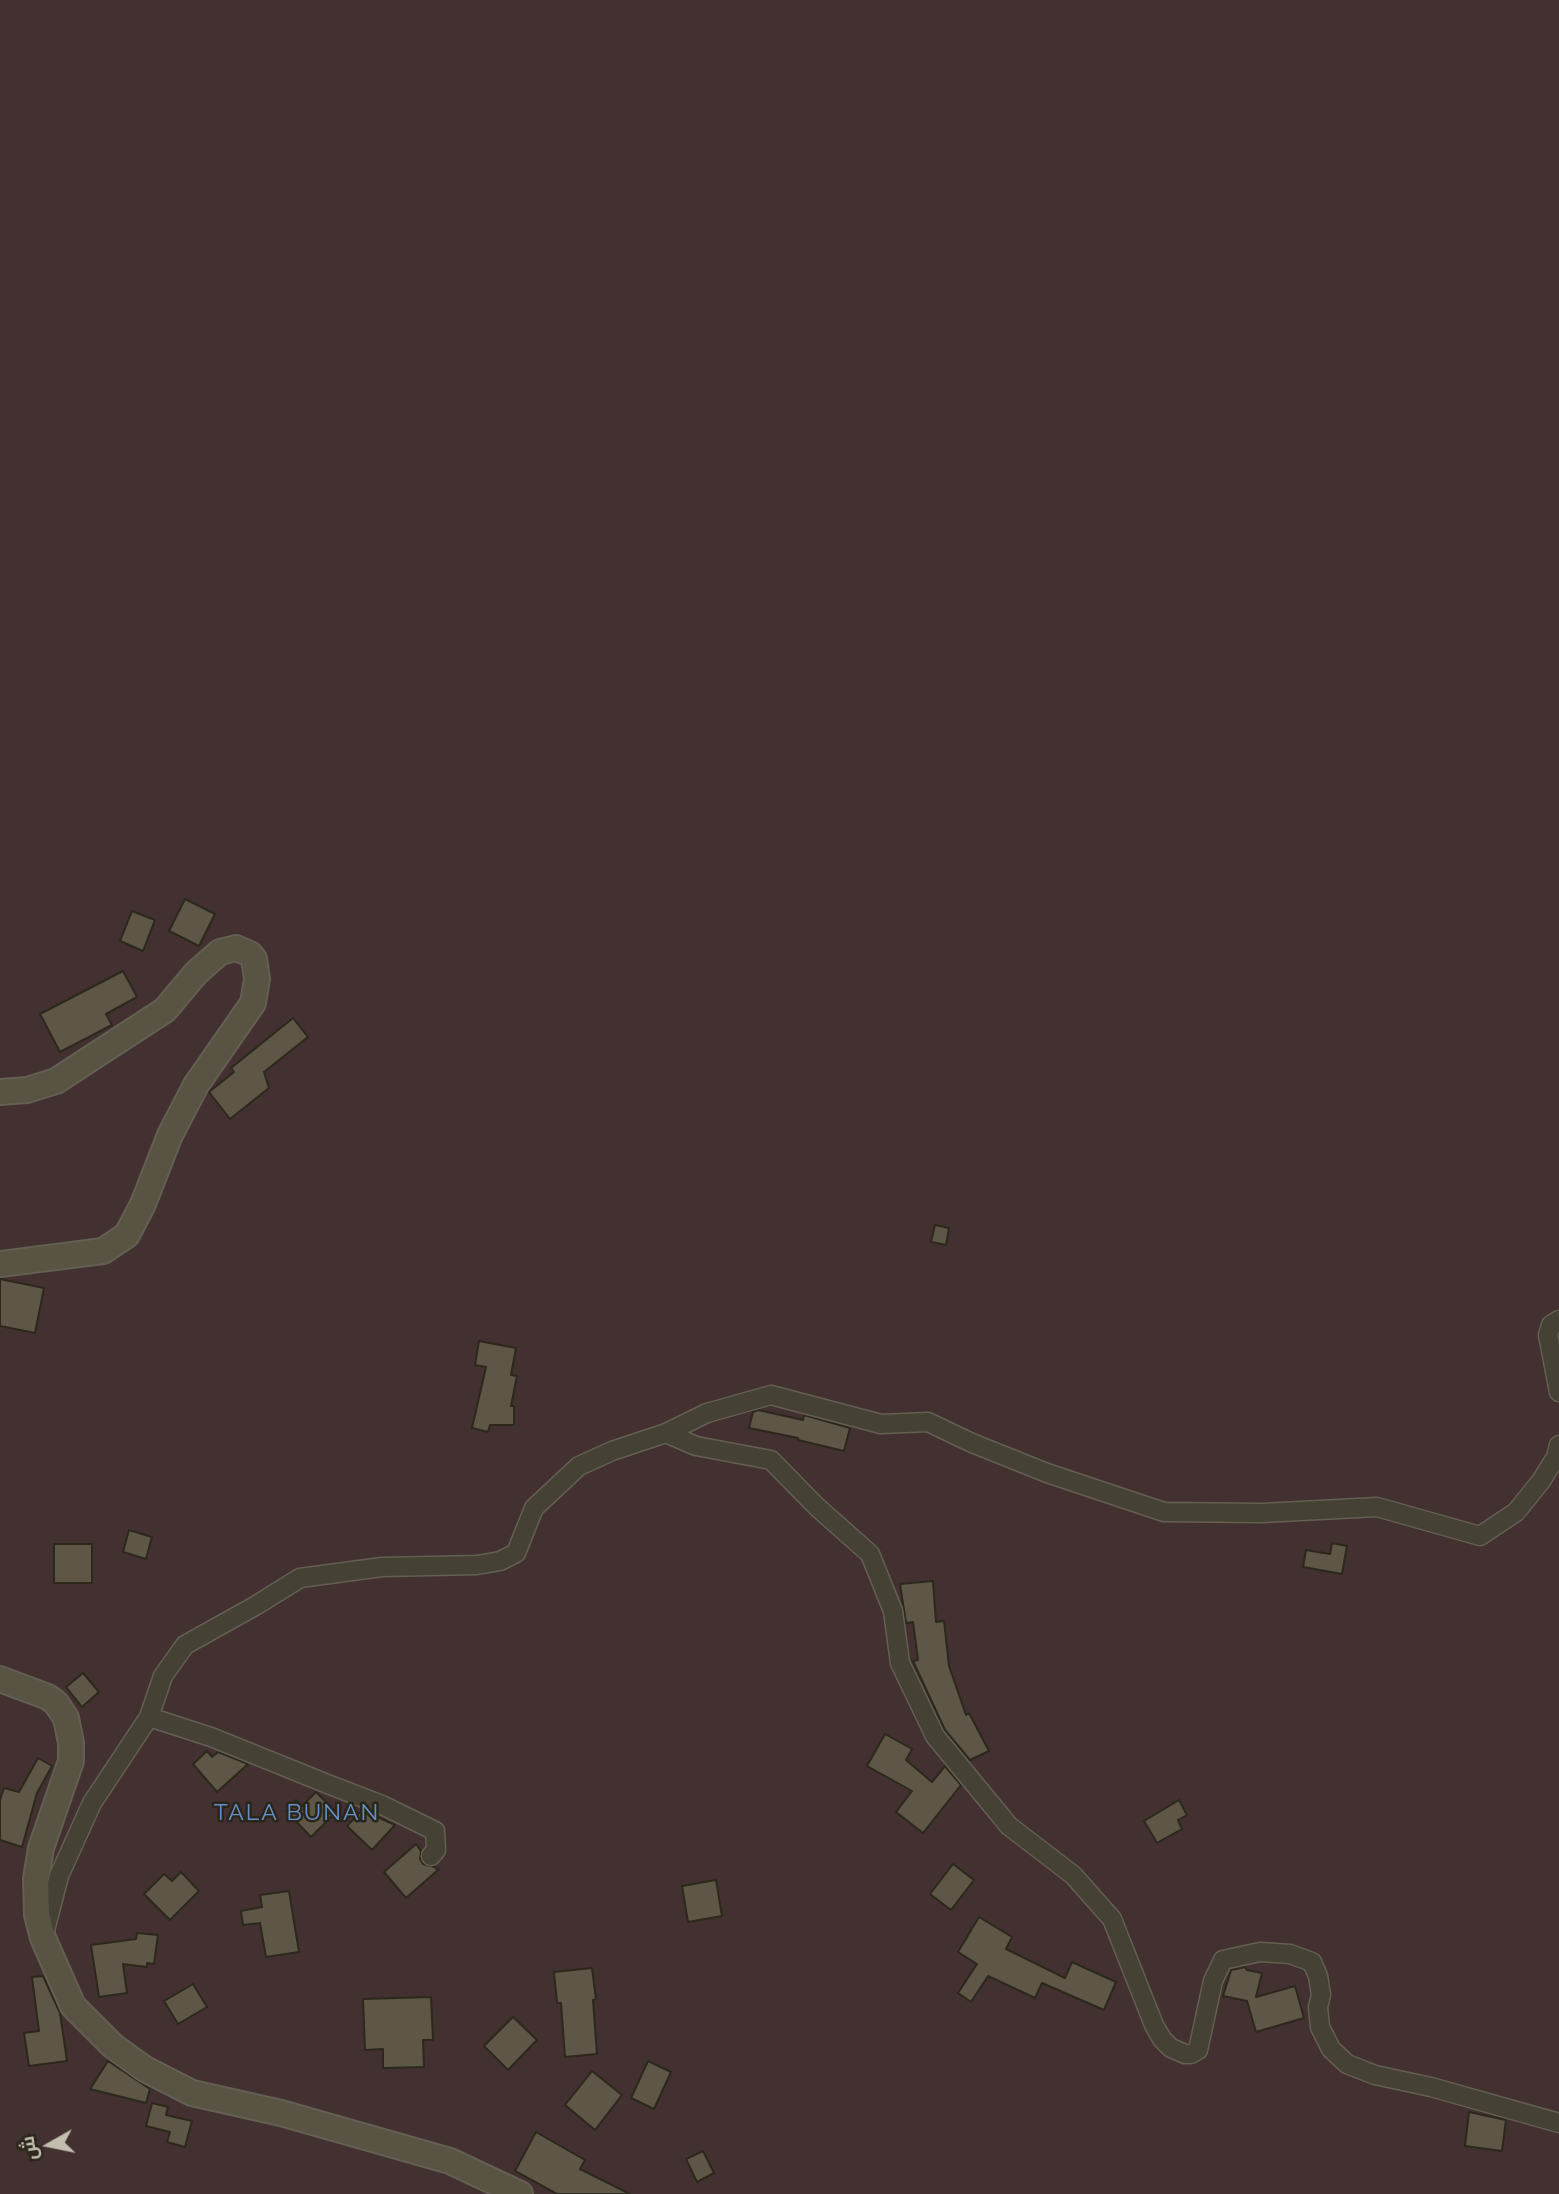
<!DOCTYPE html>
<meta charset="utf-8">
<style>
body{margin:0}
#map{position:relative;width:1559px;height:2194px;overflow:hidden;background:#352f22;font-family:Raleway,Cairo,sans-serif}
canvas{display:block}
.north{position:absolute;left:14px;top:2110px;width:70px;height:70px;-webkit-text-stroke:5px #2a261a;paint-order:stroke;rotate:261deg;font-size:19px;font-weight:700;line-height:28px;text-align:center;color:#c2bdaf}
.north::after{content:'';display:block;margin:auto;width:24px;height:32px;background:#c2bdaf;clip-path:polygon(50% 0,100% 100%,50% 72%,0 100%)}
</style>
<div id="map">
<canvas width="1559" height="2194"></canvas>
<div class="north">ش</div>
</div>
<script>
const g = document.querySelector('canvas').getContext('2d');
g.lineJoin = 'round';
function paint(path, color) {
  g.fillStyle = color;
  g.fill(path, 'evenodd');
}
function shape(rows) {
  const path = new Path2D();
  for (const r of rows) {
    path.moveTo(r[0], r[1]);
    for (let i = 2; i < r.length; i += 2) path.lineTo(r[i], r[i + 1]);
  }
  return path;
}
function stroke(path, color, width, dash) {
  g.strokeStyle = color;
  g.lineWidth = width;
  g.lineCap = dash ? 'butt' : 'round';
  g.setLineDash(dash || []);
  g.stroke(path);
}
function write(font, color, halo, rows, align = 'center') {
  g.font = font + ' Raleway,sans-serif';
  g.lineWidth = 5;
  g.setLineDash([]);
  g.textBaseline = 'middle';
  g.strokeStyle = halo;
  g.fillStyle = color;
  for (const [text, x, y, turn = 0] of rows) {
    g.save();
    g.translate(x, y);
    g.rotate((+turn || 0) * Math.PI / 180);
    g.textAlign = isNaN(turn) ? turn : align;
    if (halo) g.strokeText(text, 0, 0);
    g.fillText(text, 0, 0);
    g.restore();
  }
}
const green = shape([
 [0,0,1559,0,1559,2194,0,2194]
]);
const building = shape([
 [185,899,215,914,199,946,169,931,185,899],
 [132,911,155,920,143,951,120,941,132,911],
 [123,971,137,997,106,1014,112,1025,60,1052,40,1014,123,971],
 [293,1018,308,1037,264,1072,269,1088,230,1119,209,1092,234,1072,231,1068,293,1018],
 [935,1225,949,1228,946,1245,931,1242,935,1225],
 [0,1279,44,1288,35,1333,0,1326,0,1279],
 [479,1341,516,1348,511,1375,517,1376,511,1406,514,1406,514,1425,490,1425,488,1432,472,1428,486,1367,475,1365,479,1341],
 [758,1410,803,1420,804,1415,850,1428,844,1451,798,1440,798,1438,749,1428,753,1412,758,1410],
 [129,1530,152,1537,146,1559,123,1552,129,1530],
 [1332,1543,1347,1546,1342,1574,1303,1567,1306,1550,1330,1554,1332,1543],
 [54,1544,92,1544,92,1583,54,1583,54,1544],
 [933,1581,936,1622,944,1621,949,1666,966,1715,969,1713,989,1751,970,1760,945,1730,913,1661,918,1660,913,1622,906,1623,900,1584,933,1581],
 [83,1673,99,1692,82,1707,66,1687,83,1673],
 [885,1734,912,1749,906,1760,932,1782,945,1766,961,1785,923,1833,896,1812,912,1791,867,1766,885,1734],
 [207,1751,212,1757,218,1752,248,1764,217,1792,193,1764,207,1751],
 [38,1758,52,1766,37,1793,22,1847,0,1840,0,1800,4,1788,19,1792,38,1758],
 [316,1792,336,1812,311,1837,286,1811,296,1800,302,1806,316,1792],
 [1179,1800,1187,1815,1178,1820,1182,1829,1157,1843,1144,1821,1179,1800],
 [362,1810,395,1825,372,1850,347,1826,362,1810],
 [416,1844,421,1851,420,1859,423,1864,435,1867,438,1870,406,1898,384,1872,416,1844],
 [953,1864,974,1880,951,1910,930,1894,953,1864],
 [181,1872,199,1891,170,1920,144,1894,164,1874,172,1881,181,1872],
 [716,1880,722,1916,688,1922,682,1886,716,1880],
 [289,1891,299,1952,266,1957,260,1923,243,1925,241,1911,262,1907,260,1895,289,1891],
 [979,1917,1012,1937,1006,1949,1065,1978,1072,1962,1116,1982,1104,2010,1042,1983,1035,1998,988,1976,971,2002,958,1993,977,1964,958,1952,979,1917],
 [137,1933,158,1935,154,1964,147,1963,147,1967,123,1964,127,1993,99,1997,91,1945,136,1939,137,1933],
 [1245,1967,1247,1970,1262,1973,1256,1997,1295,1986,1304,2018,1256,2032,1247,2001,1223,1996,1231,1970,1245,1967],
 [592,1968,596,1999,593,2000,597,2054,565,2057,561,2003,557,2003,554,1972,592,1968],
 [43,1976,60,2013,67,2061,29,2066,24,2033,39,2031,32,1977,43,1976],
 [193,1984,207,2007,178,2024,164,2001,193,1984],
 [431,1997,433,2040,423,2040,424,2067,383,2068,383,2049,365,2050,363,1999,431,1997],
 [513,2017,537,2040,508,2070,484,2046,513,2017],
 [108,2061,150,2089,146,2103,90,2089,108,2061],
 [648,2061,671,2072,654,2109,631,2098,648,2061],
 [592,2071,622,2095,595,2130,565,2105,592,2071],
 [152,2103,168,2107,166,2115,192,2121,185,2147,167,2142,170,2132,146,2126,152,2103],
 [1469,2112,1506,2120,1502,2151,1465,2146,1469,2112],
 [536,2132,585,2160,580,2169,630,2194,557,2194,515,2171,536,2132],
 [703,2151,714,2173,697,2182,686,2159,703,2151]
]);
const minor = shape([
 [1559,1320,1551,1325,1548,1335,1559,1392],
 [666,1433,707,1413,771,1395,881,1424,928,1422,972,1443,1047,1473,1164,1512,1262,1513,1377,1507,1480,1536,1516,1512,1541,1481,1556,1457,1559,1445],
 [149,1717,211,1737,330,1785,382,1805,435,1831,436,1850,431,1856],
 [44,1934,59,1876,92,1803,149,1717,163,1676,185,1645,255,1606,300,1578,382,1567,477,1565,500,1561,516,1553,534,1508,579,1466,612,1451,666,1433,696,1446,771,1460,816,1506,870,1554,893,1611,900,1663,935,1736,1009,1826,1073,1875,1112,1919,1154,2025,1162,2039,1171,2048,1185,2054,1191,2054,1198,2050,1213,1981,1223,1960,1260,1952,1290,1954,1312,1962,1318,1976,1321,1995,1318,2007,1320,2027,1331,2049,1347,2064,1375,2075,1431,2087,1559,2123]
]);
const secondary = shape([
 [0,1092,27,1090,56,1081,165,1010,196,973,220,952,236,948,250,954,254,959,257,979,253,1003,196,1085,170,1135,143,1204,127,1235,103,1251,0,1264],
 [0,1679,48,1697,56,1703,66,1718,71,1743,71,1761,41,1848,36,1879,37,1915,43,1938,73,2006,113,2046,145,2069,192,2093,281,2113,450,2161,520,2194]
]);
const quarterNames = [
 ["TALA BUNAN",297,1813]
];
paint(green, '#433131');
paint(building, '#5e5748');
stroke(building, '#2c281c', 2);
stroke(minor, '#635f52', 21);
stroke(secondary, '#635f52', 28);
stroke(minor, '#454135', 18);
stroke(secondary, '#585343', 24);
g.letterSpacing = '2px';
write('23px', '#658fc8', '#2a261a', quarterNames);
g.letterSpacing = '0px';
</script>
